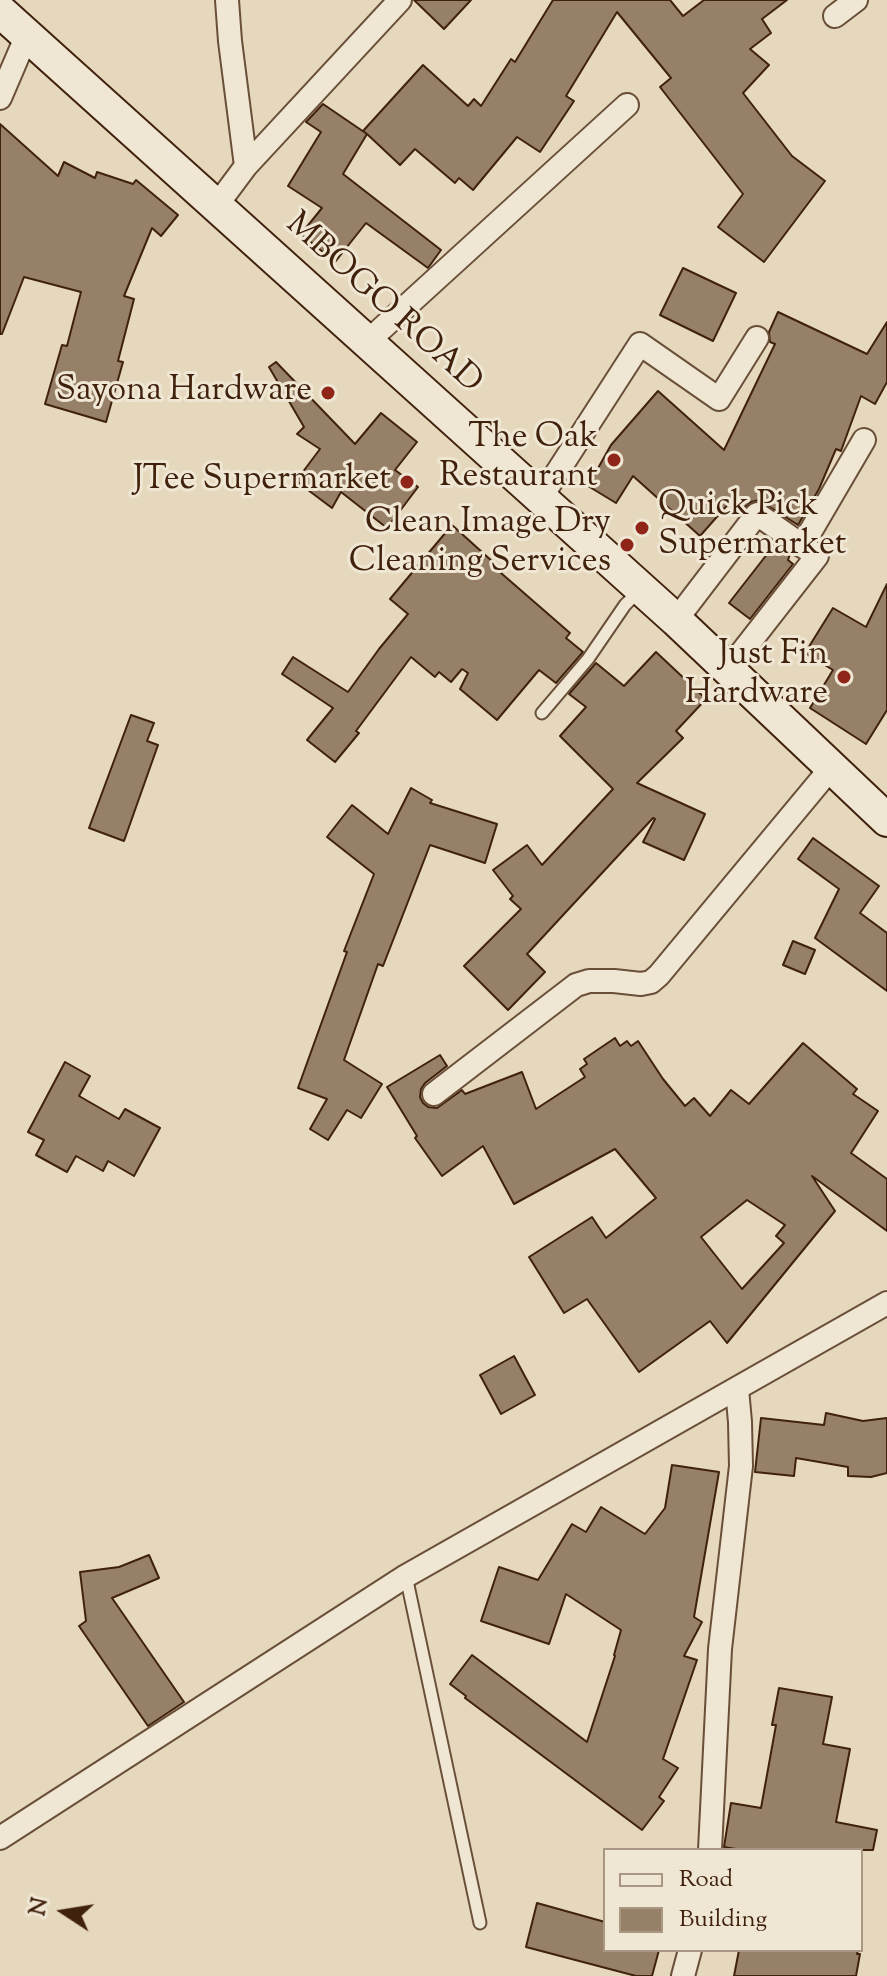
<!DOCTYPE html>
<style>
body{margin:0}
#map{position:relative;width:887px;height:1976px;overflow:hidden;background:#e6d8bd;font-family:"Sorts Mill Goudy",serif}
canvas{display:block}
.legend{position:absolute;left:603px;top:1848px;width:260px;height:104px;box-sizing:border-box;background:#efe6d4;border:2px solid #a99784;margin:0;padding:10px 14px;list-style:none;font-size:24px;color:#40210c}
.legend li{display:flex;align-items:center;gap:16px;height:40px}
.legend b{width:40px;border:2px solid #a99784}
.north{position:absolute;left:24px;top:1872px;width:80px;height:80px;-webkit-text-stroke:6px #efe6d4;paint-order:stroke;rotate:282deg;font-size:22px;font-weight:700;line-height:32px;text-align:center;color:#40210c}
.north::after{content:'';display:block;margin:auto;width:28px;height:36px;background:#40210c;clip-path:polygon(50% 0,100% 100%,50% 72%,0 100%)}
</style>
<div id="map">
<canvas width="887" height="1976"></canvas>
<ul class="legend">
<li><b style="height:10px;background:#efe6d4"></b>Road</li>
<li><b style="height:22px;background:#968068"></b>Building</li>
</ul>
<div class="north">N</div>
</div>
<script>
const g = document.querySelector('canvas').getContext('2d');
g.lineJoin = 'round';
function paint(path, color) {
  g.fillStyle = color;
  g.fill(path, 'evenodd');
}
function shape(rows) {
  const path = new Path2D();
  for (const r of rows) {
    path.moveTo(r[0], r[1]);
    for (let i = 2; i < r.length; i += 2) path.lineTo(r[i], r[i + 1]);
  }
  return path;
}
function stroke(path, color, width, dash) {
  g.strokeStyle = color;
  g.lineWidth = width;
  g.lineCap = dash ? 'butt' : 'round';
  g.setLineDash(dash || []);
  g.stroke(path);
}
function write(font, color, halo, rows, align = 'center') {
  g.font = font + ' "Sorts Mill Goudy",serif';
  g.lineWidth = 6;
  g.setLineDash([]);
  g.textBaseline = 'middle';
  g.strokeStyle = halo;
  g.fillStyle = color;
  for (const [text, x, y, turn = 0] of rows) {
    g.save();
    g.translate(x, y);
    g.rotate((+turn || 0) * Math.PI / 180);
    g.textAlign = isNaN(turn) ? turn : align;
    if (halo) g.strokeText(text, 0, 0);
    g.fillText(text, 0, 0);
    g.restore();
  }
}
const building = shape([
 [414,0,471,0,444,29,414,0],
 [553,0,670,0,683,16,704,0,787,0,762,19,771,33,750,49,769,65,743,93,792,156,825,181,764,262,718,227,743,194,660,87,671,78,617,12,566,96,574,101,540,152,517,137,473,190,459,178,455,183,415,149,400,165,367,134,343,174,441,250,428,268,366,223,335,262,301,234,322,208,288,186,321,132,306,122,323,104,367,134,363,131,423,65,468,106,474,99,481,106,511,59,515,62,553,0],
 [0,124,58,176,64,162,95,178,97,172,133,184,136,180,178,215,161,236,152,228,124,296,134,299,118,361,123,362,106,422,45,404,62,345,67,346,81,292,24,277,2,334,0,334,0,124],
 [683,268,736,293,713,341,660,315,683,268],
 [778,312,867,354,887,322,887,382,875,404,861,396,841,451,836,449,819,489,798,525,759,500,751,502,744,508,730,502,700,536,633,476,616,503,588,486,611,445,658,391,724,450,775,344,770,342,769,332,778,312],
 [276,362,355,444,381,413,417,442,395,470,418,487,387,528,341,492,332,508,296,481,320,449,297,434,304,427,269,367,276,362],
 [452,525,503,571,501,573,570,633,566,638,583,652,556,683,539,670,497,720,460,689,468,673,462,669,451,682,439,672,435,677,411,657,356,731,359,733,335,762,307,740,333,708,282,674,293,657,348,692,379,649,408,614,390,599,452,525],
 [775,544,790,554,788,560,793,564,750,619,729,603,775,544],
 [887,584,887,710,866,744,810,708,833,670,805,653,833,608,866,627,887,584],
 [656,652,706,699,676,731,683,738,637,783,705,814,684,860,643,842,655,819,653,818,527,954,545,972,508,1010,464,966,521,909,510,899,513,896,493,870,527,845,542,865,613,789,560,736,586,707,569,694,596,663,624,686,656,652],
 [131,715,154,723,147,741,158,745,124,841,89,828,131,715],
 [411,788,432,800,430,803,497,824,485,863,430,845,383,966,378,964,344,1060,382,1084,361,1118,347,1110,328,1140,310,1129,327,1099,298,1088,347,952,344,951,374,874,327,837,352,805,388,834,411,788],
 [813,838,879,886,860,913,887,933,887,991,815,938,839,889,798,859,813,838],
 [793,941,815,950,805,974,783,965,793,941],
 [615,1038,620,1046,627,1041,631,1046,638,1041,663,1079,685,1106,694,1098,710,1116,731,1090,749,1104,803,1043,857,1089,853,1094,878,1111,851,1153,887,1179,887,1231,812,1176,835,1211,727,1343,710,1321,639,1372,587,1299,564,1313,529,1257,592,1217,606,1238,656,1198,615,1149,514,1204,483,1146,442,1176,415,1138,417,1136,387,1087,440,1055,447,1066,425,1083,421,1089,420,1097,423,1103,428,1107,437,1108,462,1090,465,1094,522,1072,536,1109,585,1077,580,1069,587,1064,584,1059,615,1038],
 [747,1200,785,1225,776,1236,784,1243,742,1289,701,1237,747,1200],
 [65,1062,90,1076,79,1096,119,1119,125,1109,160,1128,134,1176,108,1161,103,1171,76,1156,67,1172,36,1155,44,1140,28,1132,65,1062],
 [514,1356,535,1395,501,1414,480,1375,514,1356],
 [826,1413,863,1421,887,1418,887,1473,871,1477,848,1476,848,1467,796,1458,794,1476,755,1472,761,1418,824,1425,826,1413],
 [672,1465,719,1472,694,1617,702,1622,684,1656,697,1660,663,1759,678,1768,659,1797,664,1801,642,1830,465,1698,466,1696,450,1684,472,1655,587,1742,615,1656,614,1655,621,1630,566,1594,549,1644,481,1621,499,1567,538,1580,572,1524,586,1532,601,1507,645,1534,665,1508,672,1465],
 [149,1555,159,1578,112,1598,184,1702,148,1726,79,1626,86,1621,80,1572,119,1567,149,1555],
 [779,1688,832,1697,823,1744,850,1749,836,1822,877,1830,873,1850,742,1850,724,1847,731,1803,761,1808,776,1725,772,1725,779,1688],
 [537,1903,605,1922,605,1950,659,1950,652,1976,636,1976,526,1947,537,1903],
 [739,1950,858,1950,857,1954,860,1954,856,1976,734,1976,739,1950]
]);
const lane = shape([
 [542,713,588,659,625,605,638,592],
 [406,1576,480,1923]
]);
const street = shape([
 [227,0,230,41,246,166],
 [835,16,856,0],
 [0,98,27,35],
 [217,205,246,166,400,0],
 [367,342,627,105],
 [540,499,640,344,719,399,757,338],
 [802,546,864,440],
 [676,620,757,514,817,556,728,670],
 [434,1094,576,985,589,981,614,981,641,984,651,982,659,975,831,768],
 [0,1838,406,1576,887,1303],
 [710,1850,720,1649,741,1466,740,1422,737,1389],
 [683,1976,690,1950]
]);
const secondary = shape([
 [0,11,676,620,887,820]
]);
const markers = [
 [328,393,8,"#8f2418"],
 [614,460,8,"#8f2418"],
 [407,482,8,"#8f2418"],
 [642,528,8,"#8f2418"],
 [627,545,8,"#8f2418"],
 [844,677,8,"#8f2418"]
];
const streetNames = [
 ["MBOGO ROAD",382,305,42]
];
const poiNames = [
 ["Sayona Hardware",312,393],
 ["The Oak",598,440],
 ["Restaurant",598,479],
 ["JTee Supermarket",391,482],
 ["Quick Pick",658,508,"left"],
 ["Supermarket",658,547,"left"],
 ["Clean Image Dry",611,525],
 ["Cleaning Services",611,564],
 ["Just Fin",828,657],
 ["Hardware",828,696]
];
paint(building, '#968068');
stroke(building, '#40210c', 2);
stroke(lane, '#6a4f38', 15);
stroke(street, '#6a4f38', 26);
stroke(secondary, '#40210c', 36);
stroke(lane, '#efe6d4', 11);
stroke(street, '#efe6d4', 22);
stroke(secondary, '#efe6d4', 32);
for (const [x, y, r, color] of markers) {
  const dot = new Path2D();
  dot.arc(x, y, r, 0, 2 * Math.PI);
  g.fillStyle = color;
  g.fill(dot);
  stroke(dot, '#efe6d4', 3);
}
write('34px', '#40210c', '#efe6d4', streetNames);
write('34px', '#40210c', '#efe6d4', poiNames, 'right');
</script>
